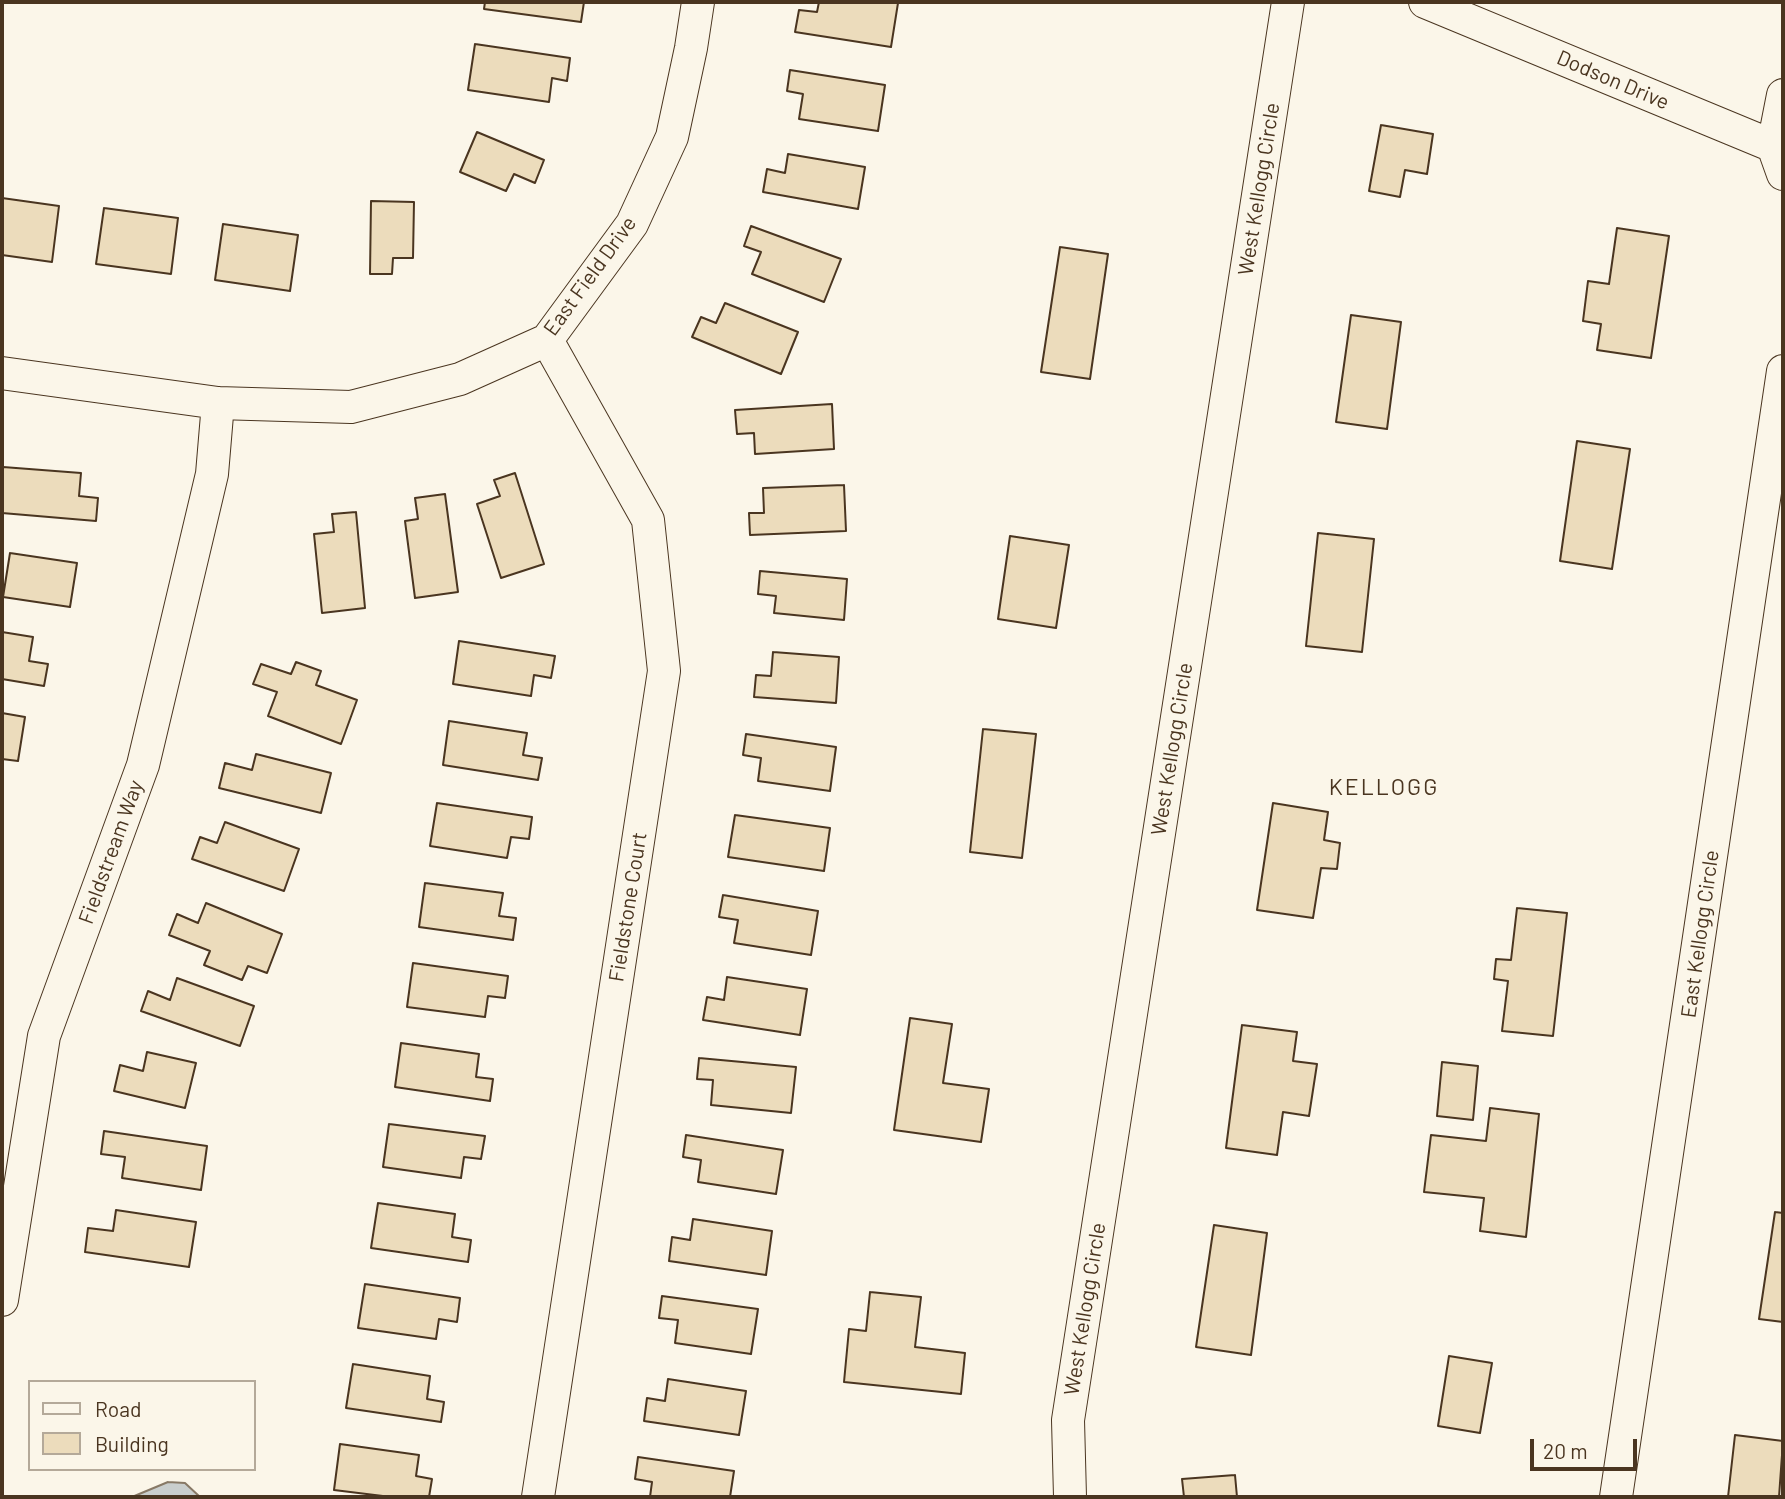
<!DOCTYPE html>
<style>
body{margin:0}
#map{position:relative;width:1785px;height:1499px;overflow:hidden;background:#fbf6e9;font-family:Barlow,sans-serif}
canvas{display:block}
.frame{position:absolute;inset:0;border:4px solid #4a3520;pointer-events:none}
.legend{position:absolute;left:28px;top:1380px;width:228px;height:91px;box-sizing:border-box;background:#fbf6e9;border:2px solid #b4a999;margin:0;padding:9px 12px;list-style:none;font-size:21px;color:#4a3520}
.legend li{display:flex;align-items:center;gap:14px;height:35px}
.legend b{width:35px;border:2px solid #b4a999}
.scale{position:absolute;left:1530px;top:1439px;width:107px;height:32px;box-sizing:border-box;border:4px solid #4a3520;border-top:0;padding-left:9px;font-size:21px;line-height:24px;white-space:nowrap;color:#4a3520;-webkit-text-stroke:5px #fbf6e9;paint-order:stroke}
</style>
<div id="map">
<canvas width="1785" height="1499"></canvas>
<div class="frame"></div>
<ul class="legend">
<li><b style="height:9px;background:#fbf6e9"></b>Road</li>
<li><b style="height:19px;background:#ecdcbc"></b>Building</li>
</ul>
<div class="scale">20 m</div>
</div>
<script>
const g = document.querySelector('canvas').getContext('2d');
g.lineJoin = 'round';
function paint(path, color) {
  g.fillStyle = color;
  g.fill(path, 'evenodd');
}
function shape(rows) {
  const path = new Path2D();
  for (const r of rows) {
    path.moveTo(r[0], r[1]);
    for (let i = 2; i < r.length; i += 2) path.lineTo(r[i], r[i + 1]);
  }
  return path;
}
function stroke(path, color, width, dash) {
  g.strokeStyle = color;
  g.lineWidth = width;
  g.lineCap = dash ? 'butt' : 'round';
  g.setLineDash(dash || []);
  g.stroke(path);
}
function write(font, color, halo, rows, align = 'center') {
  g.font = font + ' Barlow,sans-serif';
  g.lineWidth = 5;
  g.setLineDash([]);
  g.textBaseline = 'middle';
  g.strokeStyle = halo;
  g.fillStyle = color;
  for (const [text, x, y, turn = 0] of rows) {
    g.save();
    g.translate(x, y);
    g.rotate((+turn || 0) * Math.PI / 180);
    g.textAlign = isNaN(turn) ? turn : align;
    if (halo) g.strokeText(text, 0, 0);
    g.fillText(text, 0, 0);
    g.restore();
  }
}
const water = shape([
 [168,1482,185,1483,200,1497,132,1497,168,1482]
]);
const building = shape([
 [485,2,584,2,581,22,484,9,485,2],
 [819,2,898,3,891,47,795,32,799,10,817,12,819,2],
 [475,44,570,58,567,81,552,78,549,102,468,90,475,44],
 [790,70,885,85,878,131,799,119,803,94,787,91,790,70],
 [1381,125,1433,134,1427,174,1405,170,1400,197,1369,191,1381,125],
 [477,132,544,160,535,183,514,174,506,191,460,172,477,132],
 [788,154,865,167,858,209,763,192,767,169,785,173,788,154],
 [2,198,59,206,52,262,2,255,2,198],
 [371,201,414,202,413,258,393,258,392,274,370,274,371,201],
 [104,208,178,218,171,274,96,264,104,208],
 [223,224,298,235,290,291,215,280,223,224],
 [751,226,841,259,824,302,752,274,761,252,744,246,751,226],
 [1617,228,1669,236,1651,358,1597,350,1601,324,1583,321,1588,281,1609,284,1617,228],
 [1060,247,1108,254,1090,379,1041,372,1060,247],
 [725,303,798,332,781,374,692,337,701,317,716,323,725,303],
 [1351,315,1401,322,1387,429,1336,422,1351,315],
 [832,404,834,449,755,454,754,433,737,434,735,410,832,404],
 [1577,441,1630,449,1612,569,1560,561,1577,441],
 [3,467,81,473,79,496,98,498,96,521,2,513,3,467],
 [515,473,544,564,501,578,477,504,500,496,494,480,515,473],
 [844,485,846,531,750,535,749,513,764,513,763,488,844,485],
 [445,494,458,592,415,598,405,521,418,519,415,498,445,494],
 [356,512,365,608,322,613,314,534,334,532,332,514,356,512],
 [1318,533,1374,539,1362,652,1306,646,1318,533],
 [1010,536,1069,545,1056,628,998,619,1010,536],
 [10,553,77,563,70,607,3,597,10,553],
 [760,571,847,579,844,620,774,613,776,596,758,594,760,571],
 [2,632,33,637,29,661,48,664,44,686,2,679,2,632],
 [459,641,555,656,551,678,534,675,531,696,453,684,459,641],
 [773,652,839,657,836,703,754,697,756,675,771,676,773,652],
 [296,662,321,671,316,685,357,700,341,744,268,716,277,692,253,684,261,664,291,674,296,662],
 [2,713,25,717,18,761,2,759,2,713],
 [449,721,527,733,523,755,542,758,538,780,443,765,449,721],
 [983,729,1036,734,1022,858,970,852,983,729],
 [746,734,836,747,830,791,758,781,761,758,743,755,746,734],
 [256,754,331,773,321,813,219,788,225,763,252,770,256,754],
 [437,803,532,817,529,839,511,837,507,858,430,846,437,803],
 [1273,803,1328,812,1324,840,1340,843,1337,869,1321,868,1313,918,1257,910,1273,803],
 [735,815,830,828,824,871,728,857,735,815],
 [225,822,299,849,284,891,192,859,200,837,217,843,225,822],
 [425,883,503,893,499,916,516,918,513,940,419,927,425,883],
 [723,895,818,911,811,955,734,943,738,920,719,917,723,895],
 [206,903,282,934,267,973,248,966,242,980,204,965,210,951,169,935,177,914,198,923,206,903],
 [1517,908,1567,913,1553,1036,1502,1031,1508,981,1494,979,1496,959,1511,960,1517,908],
 [413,963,508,976,505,998,488,996,485,1017,407,1007,413,963],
 [727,977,807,989,800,1035,703,1020,707,997,724,1000,727,977],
 [177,978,254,1006,240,1046,141,1011,148,991,170,1000,177,978],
 [910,1018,952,1024,943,1083,989,1089,981,1142,894,1130,910,1018],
 [1242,1025,1297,1032,1293,1061,1317,1064,1309,1116,1283,1112,1277,1155,1226,1148,1242,1025],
 [401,1043,479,1054,476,1077,493,1079,490,1101,395,1087,401,1043],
 [147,1052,196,1063,185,1108,114,1091,120,1065,143,1071,147,1052],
 [699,1058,796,1067,791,1113,711,1105,713,1080,697,1079,699,1058],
 [1442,1062,1478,1066,1473,1120,1437,1116,1442,1062],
 [1490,1108,1539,1114,1526,1237,1480,1231,1484,1198,1424,1192,1431,1135,1486,1141,1490,1108],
 [389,1124,485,1136,481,1159,464,1157,461,1178,383,1167,389,1124],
 [104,1131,207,1146,201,1190,122,1178,125,1157,101,1154,104,1131],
 [686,1135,783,1150,776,1194,698,1182,701,1160,683,1157,686,1135],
 [378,1203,455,1214,452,1237,471,1240,468,1262,371,1248,378,1203],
 [116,1210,196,1222,189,1267,85,1252,88,1228,113,1231,116,1210],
 [1775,1212,1783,1213,1783,1322,1759,1319,1775,1212],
 [693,1219,772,1231,766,1275,669,1261,672,1237,690,1240,693,1219],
 [1214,1225,1267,1233,1251,1355,1196,1347,1214,1225],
 [365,1284,460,1298,457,1322,439,1319,436,1339,358,1328,365,1284],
 [870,1292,921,1297,915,1347,965,1353,961,1394,844,1382,849,1329,866,1331,870,1292],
 [662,1296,758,1309,751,1354,675,1343,678,1320,659,1318,662,1296],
 [1449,1356,1492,1363,1480,1433,1438,1426,1449,1356],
 [353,1364,430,1376,427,1399,444,1402,441,1422,346,1408,353,1364],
 [668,1379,746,1391,739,1435,644,1421,647,1398,665,1401,668,1379],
 [1735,1435,1783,1441,1779,1497,1728,1497,1735,1435],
 [340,1444,419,1455,416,1476,432,1479,429,1497,391,1497,334,1490,340,1444],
 [638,1457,734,1471,730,1497,650,1497,652,1482,635,1479,638,1457],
 [1235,1475,1237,1497,1184,1497,1182,1479,1235,1475]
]);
const street = shape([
 [1425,2,1773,146,1783,174],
 [1773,146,1783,95],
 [2,373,218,403,351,407,460,379,547,340,632,224,672,137,691,48,698,2],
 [2,1300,44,1036,143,765,212,474,218,403],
 [538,1497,664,671,648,520,547,340],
 [1070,1497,1068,1420,1288,2],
 [1616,1497,1783,371]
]);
const streetNames = [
 ["Dodson Drive",1613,80,23],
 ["West Kellogg Circle",1259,189,-81],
 ["East Field Drive",590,276,-54],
 ["West Kellogg Circle",1172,749,-81],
 ["Fieldstream Way",111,852,-70],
 ["Fieldstone Court",628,907,-81],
 ["East Kellogg Circle",1700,934,-82],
 ["West Kellogg Circle",1085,1309,-81]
];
const neighbourhoodNames = [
 ["KELLOGG",1384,787]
];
paint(water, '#c9cecd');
stroke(water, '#887966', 2);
paint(building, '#ecdcbc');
stroke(building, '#4a3520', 2);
stroke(street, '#4a3520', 34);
stroke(street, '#fbf6e9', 32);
write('21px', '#4a3520', '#fbf6e9', streetNames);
g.letterSpacing = '2px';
write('23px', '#4a3520', '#fbf6e9', neighbourhoodNames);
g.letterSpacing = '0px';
</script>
